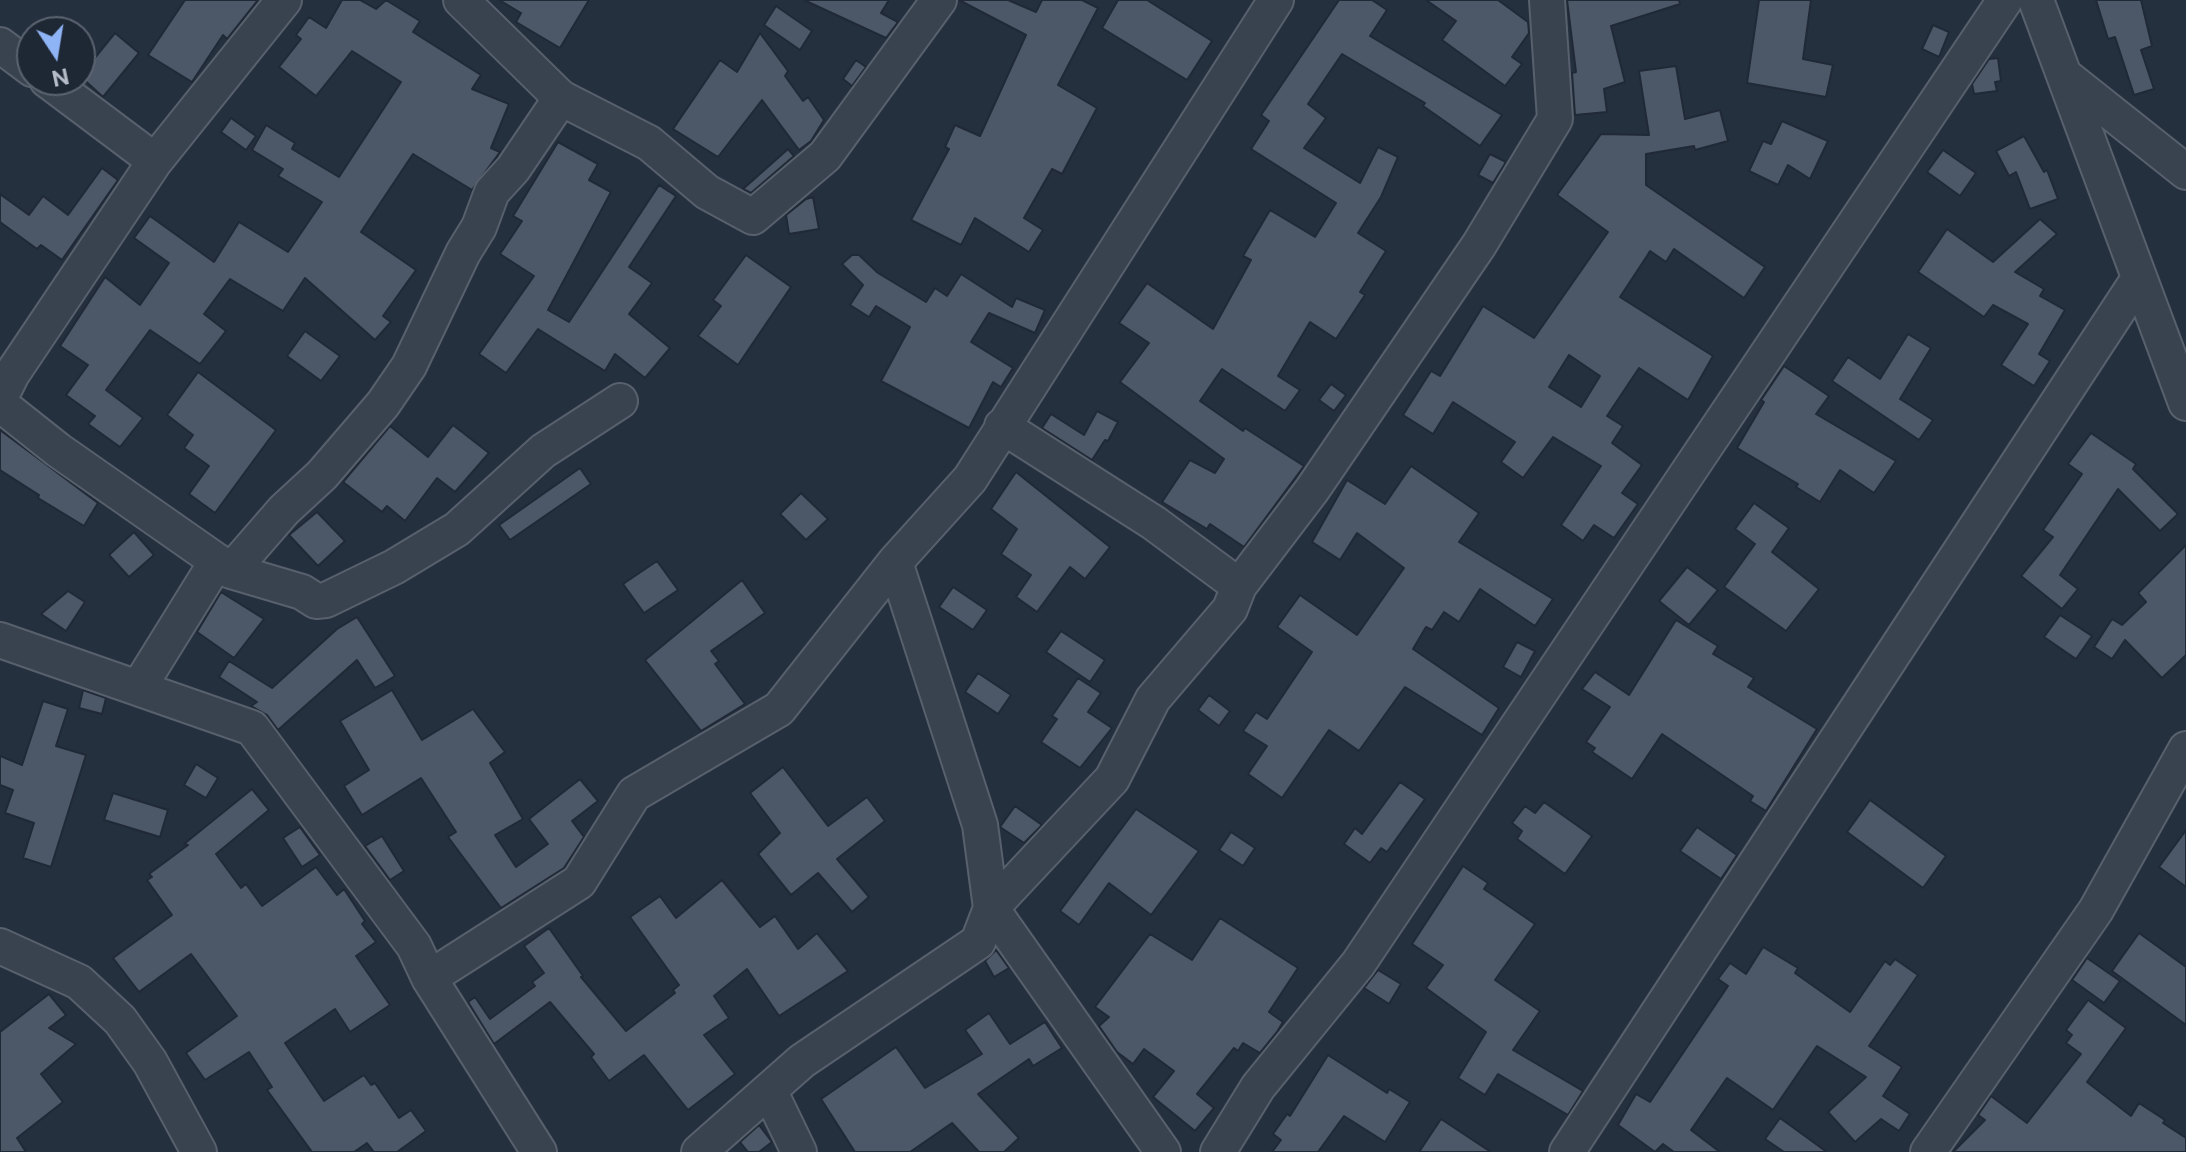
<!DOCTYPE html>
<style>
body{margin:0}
#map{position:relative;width:2186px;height:1152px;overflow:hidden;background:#25303f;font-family:"Public Sans",sans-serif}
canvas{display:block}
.north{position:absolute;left:16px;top:16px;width:80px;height:80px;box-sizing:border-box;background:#1e2734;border:2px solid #5b6370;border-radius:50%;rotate:168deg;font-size:22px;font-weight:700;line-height:32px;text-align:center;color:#b6bdc9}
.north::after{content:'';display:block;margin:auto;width:28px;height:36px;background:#8fb4f5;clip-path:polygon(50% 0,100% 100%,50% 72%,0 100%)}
</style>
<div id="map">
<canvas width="2186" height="1152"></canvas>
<div class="north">N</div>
</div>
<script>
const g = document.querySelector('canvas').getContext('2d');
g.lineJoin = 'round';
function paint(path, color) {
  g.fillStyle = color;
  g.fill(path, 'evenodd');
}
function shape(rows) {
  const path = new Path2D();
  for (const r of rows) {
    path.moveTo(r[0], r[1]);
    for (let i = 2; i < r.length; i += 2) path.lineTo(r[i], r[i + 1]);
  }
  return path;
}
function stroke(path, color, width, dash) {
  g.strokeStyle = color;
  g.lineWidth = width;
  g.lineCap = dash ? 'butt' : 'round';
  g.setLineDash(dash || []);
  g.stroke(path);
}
const building = shape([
 [185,0,258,0,227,39,223,35,192,82,148,55,185,0],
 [342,0,360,0,376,9,386,0,420,21,413,32,481,75,472,89,509,104,491,148,500,152,472,190,413,154,361,232,416,270,383,316,391,322,375,340,305,278,283,311,230,279,204,314,226,331,200,364,150,330,106,390,143,418,120,447,88,424,95,416,66,395,88,365,60,346,105,277,140,305,169,263,134,238,150,216,214,262,239,222,288,252,322,202,278,176,283,169,252,150,266,125,295,143,292,149,339,177,401,82,352,51,316,96,279,67,301,39,296,35,309,17,326,28,342,0],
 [499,0,589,0,560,48,516,22,521,13,499,0],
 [804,0,889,0,881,13,898,22,886,38,804,0],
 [959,0,1008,0,1036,12,1042,0,1082,0,1098,8,1058,85,1097,108,1062,174,1052,169,1024,218,1043,230,1029,252,975,218,961,245,911,220,949,149,945,147,955,125,980,136,1026,35,959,0],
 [1118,0,1147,0,1212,41,1187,80,1102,28,1118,0],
 [1339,0,1372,0,1387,10,1370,36,1502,115,1480,146,1423,106,1425,103,1342,54,1308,104,1326,118,1304,148,1360,183,1378,147,1398,157,1381,197,1358,233,1386,251,1360,292,1365,295,1336,339,1310,322,1278,376,1300,390,1285,411,1222,369,1200,401,1243,431,1245,428,1304,466,1244,547,1210,524,1207,529,1162,502,1190,460,1215,473,1224,459,1120,382,1149,343,1119,323,1147,283,1213,329,1251,260,1243,256,1270,210,1315,237,1336,203,1251,149,1269,121,1261,115,1339,0],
 [1426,0,1498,0,1528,22,1529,33,1512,57,1522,64,1505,86,1442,40,1456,21,1426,0],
 [1567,0,1679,0,1680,4,1611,26,1625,82,1604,89,1607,112,1575,115,1572,73,1576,72,1567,0],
 [1759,0,1811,0,1803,59,1833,65,1826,97,1747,83,1759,0],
 [2096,0,2141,0,2152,46,2141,50,2154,89,2134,95,2115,37,2108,39,2096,0],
 [776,6,812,31,800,50,764,25,776,6],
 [1933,25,1949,32,1939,57,1922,49,1933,25],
 [115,33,139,53,103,97,80,76,115,33],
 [760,33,788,71,785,76,803,101,808,97,824,120,811,141,799,150,762,100,718,157,673,129,720,60,737,72,760,33],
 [1998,58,2001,81,1995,82,1997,91,1974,94,1972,84,1989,59,1998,58],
 [856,60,866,67,852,86,843,79,856,60],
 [1676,66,1685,119,1720,110,1728,141,1695,150,1694,146,1646,154,1646,185,1765,267,1744,298,1674,249,1666,262,1650,251,1647,256,1620,297,1713,356,1688,400,1639,368,1607,416,1623,426,1612,443,1642,465,1622,493,1638,504,1614,538,1594,525,1583,541,1561,525,1601,466,1553,437,1523,478,1501,462,1515,442,1453,402,1433,434,1403,415,1431,371,1440,376,1483,306,1534,338,1608,232,1557,195,1601,134,1649,135,1639,71,1676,66],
 [1569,355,1600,376,1581,407,1549,387,1569,355],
 [231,118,256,136,246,150,221,132,231,118],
 [1782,121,1828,141,1810,179,1788,165,1778,185,1749,171,1763,141,1771,144,1782,121],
 [2024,136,2044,172,2047,170,2058,199,2030,209,2016,172,2009,176,1996,151,2024,136],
 [558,142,598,164,589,180,611,192,548,310,569,322,659,185,676,196,629,267,652,283,629,314,670,348,645,378,615,354,605,371,538,329,506,373,479,354,534,276,500,254,522,221,513,216,558,142],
 [788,149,794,156,751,193,743,189,788,149],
 [1943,150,1976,173,1960,196,1927,172,1943,150],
 [1490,154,1506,162,1493,183,1478,175,1490,154],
 [102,168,118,180,62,260,41,245,37,249,0,222,0,194,29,215,43,196,68,215,102,168],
 [813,197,819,229,789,234,786,215,806,199,813,197],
 [2040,219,2057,234,2015,272,2044,289,2040,296,2065,310,2039,354,2050,361,2034,386,2001,365,2028,324,1993,305,1984,317,1918,272,1947,229,1993,262,2040,219],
 [746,255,791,287,738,365,698,336,721,306,713,300,746,255],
 [852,255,859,255,878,273,926,302,935,288,947,296,961,274,1012,307,1016,298,1045,310,1035,333,989,313,971,342,1013,368,1001,387,993,382,969,428,881,381,910,327,876,306,869,317,850,305,863,285,842,264,852,255],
 [305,331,340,356,321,381,287,356,305,331],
 [1908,334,1931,348,1900,399,1933,420,1919,440,1832,381,1848,357,1880,379,1908,334],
 [1784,366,1829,396,1816,414,1896,461,1874,493,1840,470,1820,502,1796,487,1798,484,1737,448,1764,402,1761,400,1784,366],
 [198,372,276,430,215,513,189,494,209,466,184,448,193,435,167,415,198,372],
 [1331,384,1346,395,1334,411,1319,400,1331,384],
 [1097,411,1118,422,1108,441,1105,440,1092,460,1042,428,1051,414,1084,435,1097,411],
 [453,425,489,453,455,492,437,478,405,521,387,506,382,512,343,482,390,426,428,457,453,425],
 [0,430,98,503,84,526,38,498,39,495,0,470,0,430],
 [2091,433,2136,464,2133,469,2178,514,2160,531,2118,489,2060,575,2078,589,2062,609,2021,576,2053,537,2043,530,2082,474,2068,464,2091,433],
 [1411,466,1479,513,1459,542,1553,599,1535,626,1480,589,1459,622,1444,612,1432,630,1426,627,1413,649,1499,708,1482,735,1405,687,1359,751,1329,730,1282,798,1248,774,1267,746,1243,731,1256,712,1267,719,1312,652,1277,627,1300,595,1357,635,1404,568,1357,533,1340,560,1312,542,1347,480,1385,504,1411,466],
 [580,468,591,484,510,540,499,525,580,468],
 [1016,472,1110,547,1085,579,1070,567,1037,612,1016,597,1031,575,1001,554,1017,529,991,509,1016,472],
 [801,493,828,519,806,540,780,514,801,493],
 [1754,503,1789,528,1772,552,1819,589,1786,631,1724,587,1755,544,1735,529,1754,503],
 [317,512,345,541,318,566,289,535,317,512],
 [134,532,154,555,129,577,109,555,134,532],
 [2186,545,2186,655,2162,678,2125,640,2112,659,2094,647,2112,619,2122,625,2146,602,2138,593,2186,545],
 [657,561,678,590,644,613,623,584,657,561],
 [1687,567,1718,590,1689,625,1659,601,1687,567],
 [742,580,765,613,711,651,719,661,715,664,745,704,701,731,645,660,742,580],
 [953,587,987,610,973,630,939,607,953,587],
 [68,591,85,602,66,631,41,614,68,591],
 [221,592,264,619,234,658,197,632,221,592],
 [2060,615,2092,636,2076,659,2044,637,2060,615],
 [357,617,395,676,375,688,357,660,278,730,267,715,251,706,257,702,219,677,229,661,272,688,337,629,357,617],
 [1676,620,1718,646,1713,654,1754,678,1748,687,1817,729,1766,811,1750,801,1753,796,1662,734,1632,779,1592,752,1595,748,1586,742,1610,707,1582,689,1595,672,1629,695,1676,620],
 [1061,631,1105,660,1090,682,1046,652,1061,631],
 [1517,642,1535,651,1521,677,1503,667,1517,642],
 [978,673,1011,695,998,714,965,692,978,673],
 [1078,678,1101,693,1088,712,1112,728,1080,768,1041,742,1057,719,1052,716,1078,678],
 [83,690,106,698,102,714,79,708,83,690],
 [392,690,422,740,473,709,505,752,490,763,523,819,495,835,516,867,548,844,529,819,580,779,598,801,572,821,584,837,564,868,501,908,448,837,456,832,421,778,362,815,344,786,369,770,340,721,392,690],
 [1209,695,1230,711,1219,726,1198,710,1209,695],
 [43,701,68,709,56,746,86,755,51,867,23,858,34,823,5,813,13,790,0,785,0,756,22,765,43,701],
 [196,764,218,778,206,798,184,785,196,764],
 [783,767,828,826,867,797,885,821,837,859,869,897,852,912,818,873,791,895,758,854,780,833,750,793,783,767],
 [1400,782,1425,799,1387,852,1381,848,1370,863,1344,844,1355,828,1362,834,1400,782],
 [252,789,269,810,216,854,241,888,246,884,262,906,316,867,337,895,344,889,365,921,362,924,376,942,356,956,390,1005,350,1032,335,1009,285,1043,324,1101,364,1075,371,1085,375,1083,399,1118,411,1110,426,1131,397,1152,374,1152,367,1143,354,1152,312,1152,267,1090,272,1087,249,1052,205,1080,186,1053,237,1016,191,954,139,992,113,958,172,915,147,880,152,877,149,874,188,845,184,844,252,789],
 [113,793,168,810,160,837,104,820,113,793],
 [1870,800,1946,856,1923,888,1847,832,1870,800],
 [1544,802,1592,836,1565,874,1517,839,1522,831,1512,823,1525,806,1535,813,1544,802],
 [1015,806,1042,825,1024,843,1000,827,1015,806],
 [1136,809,1199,851,1151,915,1109,883,1079,925,1060,911,1136,809],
 [300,827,320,855,302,867,283,838,300,827],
 [1697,827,1737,855,1721,879,1680,851,1697,827],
 [2186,830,2186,887,2159,867,2186,830],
 [1231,832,1255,848,1243,866,1219,850,1231,832],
 [382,836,404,871,390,880,365,846,382,836],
 [1463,866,1488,883,1484,889,1535,924,1495,980,1540,1011,1513,1050,1583,1091,1568,1115,1498,1074,1485,1095,1458,1078,1486,1032,1426,988,1443,965,1412,944,1463,866],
 [722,880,760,927,775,916,798,949,817,933,848,971,779,1016,747,969,714,996,729,1018,704,1035,735,1074,688,1110,644,1055,609,1081,591,1057,594,1054,550,1002,494,1044,468,1002,475,997,490,1019,535,986,532,982,544,973,524,946,549,928,583,976,581,977,626,1031,675,993,673,990,679,985,630,917,660,896,676,918,722,880],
 [1220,918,1298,968,1269,1012,1283,1022,1277,1032,1260,1053,1243,1043,1238,1051,1234,1048,1197,1094,1214,1108,1195,1131,1153,1097,1174,1071,1144,1049,1133,1064,1117,1052,1099,1026,1109,1017,1095,1007,1150,934,1192,960,1220,918],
 [2139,933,2186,967,2186,1025,2112,971,2139,933],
 [1763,947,1798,968,1795,973,1850,1012,1885,961,1890,965,1895,959,1918,975,1869,1046,1902,1067,1883,1096,1910,1114,1899,1131,1881,1119,1855,1142,1828,1112,1866,1077,1817,1046,1773,1110,1727,1078,1691,1130,1720,1152,1674,1152,1663,1144,1655,1152,1618,1125,1636,1094,1650,1102,1728,986,1718,979,1730,963,1746,974,1763,947],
 [996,950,1009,968,994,977,985,961,996,950],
 [2087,958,2120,981,2104,1003,2072,980,2087,958],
 [1378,970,1401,984,1389,1004,1364,988,1378,970],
 [49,994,66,1015,49,1028,76,1044,41,1074,63,1102,17,1138,26,1152,0,1152,0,1032,49,994],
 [2088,1000,2126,1028,2087,1082,2131,1116,2139,1103,2165,1120,2163,1123,2186,1138,2186,1152,1953,1152,1985,1120,1978,1115,1991,1096,2027,1123,2081,1054,2066,1043,2072,1035,2066,1030,2088,1000],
 [989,1013,1010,1044,1045,1022,1062,1048,1033,1066,1029,1059,978,1094,1019,1138,1004,1152,979,1152,952,1123,910,1152,855,1152,821,1099,896,1047,925,1088,982,1054,965,1030,989,1013],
 [1328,1055,1387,1093,1389,1089,1410,1102,1385,1142,1344,1116,1318,1152,1272,1152,1281,1140,1273,1134,1287,1114,1290,1116,1328,1055],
 [1780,1118,1827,1152,1784,1152,1765,1139,1780,1118],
 [1441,1119,1491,1152,1419,1152,1441,1119],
 [759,1125,772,1142,759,1152,748,1152,740,1142,759,1125]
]);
const minor = shape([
 [461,0,561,98,649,143,707,192,753,217,825,156,939,0],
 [2036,0,2186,403],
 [0,45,32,69],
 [2064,75,2186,172],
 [47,80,155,161],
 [0,398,12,374,155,161,284,0],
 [0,404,58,450,231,571,302,592,316,601,326,600,394,567,457,529,543,451,620,401],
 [1002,426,1154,523,1239,586],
 [231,571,284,510,322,475,383,404,409,366,463,253,479,227,492,192,513,169,561,98],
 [0,640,252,728,414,946,429,978,539,1152],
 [139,687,217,561],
 [0,946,79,982,120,1020,150,1062,199,1152],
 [429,978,579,882,634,794,779,709,895,562,970,479,1276,0],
 [770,1092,799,1152],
 [699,1152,802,1061,978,942,991,908,980,825,895,562],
 [1163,1152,991,908,1112,779,1153,699,1230,609,1239,586,1312,490,1479,245,1555,119,1547,0],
 [1218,1152,1258,1087,1358,964,2005,0],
 [1567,1152,2138,280],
 [1928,1152,2096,910,2186,749]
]);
paint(building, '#4c5768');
stroke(building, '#202936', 2);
stroke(minor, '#57606c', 38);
stroke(minor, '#39424f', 34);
</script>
